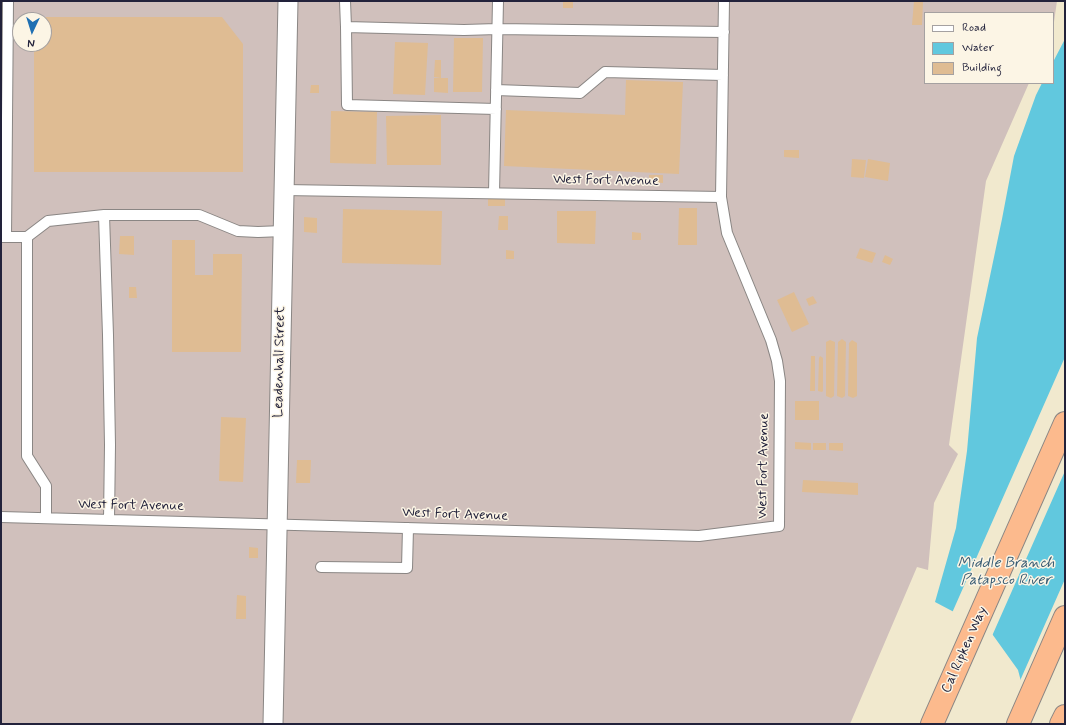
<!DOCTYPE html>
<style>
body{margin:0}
#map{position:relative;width:1066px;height:725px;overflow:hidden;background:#f1e9ce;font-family:Mynerve,sans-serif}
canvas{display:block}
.frame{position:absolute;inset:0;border:2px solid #22223b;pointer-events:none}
.legend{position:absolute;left:924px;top:12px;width:130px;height:72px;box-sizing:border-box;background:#fcf5e5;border:1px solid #a5a1a1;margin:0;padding:5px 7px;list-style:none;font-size:12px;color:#22223b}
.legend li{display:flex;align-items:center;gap:8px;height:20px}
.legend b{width:20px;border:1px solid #a5a1a1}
.north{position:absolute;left:12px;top:12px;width:40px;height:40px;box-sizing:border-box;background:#fcf5e5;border:1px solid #a5a1a1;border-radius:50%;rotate:184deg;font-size:11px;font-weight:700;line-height:16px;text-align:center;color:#22223b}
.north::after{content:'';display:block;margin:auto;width:14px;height:18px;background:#1f6fb2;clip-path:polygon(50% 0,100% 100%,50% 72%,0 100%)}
</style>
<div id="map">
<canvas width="1066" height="725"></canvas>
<div class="frame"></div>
<ul class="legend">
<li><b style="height:5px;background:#fff"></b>Road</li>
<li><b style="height:11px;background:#61c8de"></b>Water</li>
<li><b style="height:11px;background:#dfbc93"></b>Building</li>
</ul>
<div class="north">N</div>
</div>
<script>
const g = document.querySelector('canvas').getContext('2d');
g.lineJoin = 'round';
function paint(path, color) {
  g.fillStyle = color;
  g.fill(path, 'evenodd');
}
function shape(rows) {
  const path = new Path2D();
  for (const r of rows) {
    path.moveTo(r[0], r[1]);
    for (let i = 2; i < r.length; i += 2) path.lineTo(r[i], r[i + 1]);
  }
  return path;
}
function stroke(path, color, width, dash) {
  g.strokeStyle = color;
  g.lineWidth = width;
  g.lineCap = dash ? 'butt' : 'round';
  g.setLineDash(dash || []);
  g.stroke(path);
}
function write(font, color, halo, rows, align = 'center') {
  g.font = font + ' Mynerve,sans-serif';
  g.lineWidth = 3;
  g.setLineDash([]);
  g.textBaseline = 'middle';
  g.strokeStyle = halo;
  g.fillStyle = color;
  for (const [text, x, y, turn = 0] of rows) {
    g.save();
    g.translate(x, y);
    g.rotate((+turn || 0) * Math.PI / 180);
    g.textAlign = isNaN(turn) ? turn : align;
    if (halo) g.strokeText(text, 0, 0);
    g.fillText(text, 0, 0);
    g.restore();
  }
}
const industrial = shape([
 [1,1,1057,1,1053,29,1053,13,925,13,925,83,1029,83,986,181,949,445,958,454,934,503,928,570,917,567,850,724,1,724],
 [20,20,44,20,44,44,20,44]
]);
const water = shape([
 [1065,39,1065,724,1030,716,1018,670,990,631,935,602,956,528,967,451,977,338,1002,219,1014,156,1036,95,1042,83,1053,83,1053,62]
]);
const pier = shape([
 [1065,357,1065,471,992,636,989,632,952,613],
 [1065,579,1065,724,1050,724,1028,717,1019,683]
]);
const building = shape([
 [563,1,573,1,573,8,563,8],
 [914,1,923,2,922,25,912,25],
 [34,17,222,17,243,44,243,172,34,172,34,44,44,44,44,20,34,20],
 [454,38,483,38,482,92,453,92],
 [395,42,428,43,425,95,393,94],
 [435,60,441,60,441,78,434,77],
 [434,78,448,78,448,93,434,92],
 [626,80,683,82,679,174,504,166,506,110,625,115],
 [311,85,319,85,319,93,310,93],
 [331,111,377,112,376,164,330,163],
 [441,115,441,165,387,165,386,116],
 [784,150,799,150,799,158,784,157],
 [852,159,866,160,864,178,851,177],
 [868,159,890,163,888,181,865,177],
 [649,175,663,175,663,183,649,182],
 [488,196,505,197,505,206,488,206],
 [679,208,697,208,697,245,678,245],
 [343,209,442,211,441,265,342,263],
 [557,211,596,211,595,244,557,243],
 [499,216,508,216,508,230,498,230],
 [304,217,317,218,317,233,304,232],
 [632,232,641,233,641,240,632,240],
 [120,236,134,236,134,255,119,254],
 [172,240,195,240,195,275,213,275,213,254,242,254,241,352,172,352],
 [860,248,876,253,872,263,856,258],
 [506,250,514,251,514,259,506,259],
 [885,255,893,259,890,265,882,262],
 [129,287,136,287,137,298,129,298],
 [794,292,809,324,792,332,777,300],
 [813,296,817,303,809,306,806,299],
 [842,339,846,342,845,396,842,398,837,396,838,342],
 [830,340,835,342,834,396,831,398,826,396,826,342],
 [852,340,857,343,857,396,853,398,848,396,849,343],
 [811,356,815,356,815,391,810,391],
 [820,356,823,358,823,391,822,392,818,391,819,358],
 [795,401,819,401,819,420,795,420],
 [221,417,246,418,243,482,219,481],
 [795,442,811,443,811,450,795,449],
 [813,443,826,443,826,450,813,450],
 [829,443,843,443,843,451,829,450],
 [297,460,311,460,310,483,296,483],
 [803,480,858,483,858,495,802,492],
 [249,547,258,548,258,558,249,558],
 [237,595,246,596,246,619,236,619]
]);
const lane = shape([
 [345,1,346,27,464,30,497,29,724,32],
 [346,27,347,105,496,109],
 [496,90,580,93,605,72,723,75],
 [494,193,498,1],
 [721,197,724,1],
 [1,237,27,237,48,221,104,215],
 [6,237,8,1],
 [27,237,27,456,46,486,46,518],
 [1,517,699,536,779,526,780,381,777,361,771,340,727,233,721,197,284,190],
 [109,520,110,445,108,335,104,215,199,215,238,231,258,232,283,231],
 [321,567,407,568,408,528]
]);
const street = shape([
 [273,724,288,1]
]);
const highway = shape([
 [932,724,1065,423],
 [1018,724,1065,617],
 [1061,724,1065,716]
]);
const streetNames = [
 ["West Fort Avenue",606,181,1],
 ["Leadenhall Street",280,362,-89],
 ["West Fort Avenue",764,466,-89],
 ["West Fort Avenue",131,506,1],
 ["West Fort Avenue",455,515,2],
 ["Cal Ripken Way",965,650,-66]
];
const waterNames = [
 ["Middle Branch",1006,564],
 ["Patapsco River",1006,581]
];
paint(industrial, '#d0c0bc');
paint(water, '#61c8de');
paint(pier, '#f1e9ce');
paint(building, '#dfbc93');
stroke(lane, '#8a8684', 12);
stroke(street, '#8a8684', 21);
stroke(highway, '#8a8684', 24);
stroke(lane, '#fff', 10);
stroke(street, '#fff', 19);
stroke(highway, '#fcba8d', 22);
write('14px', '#22223b', '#fcf5e5', streetNames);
write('italic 15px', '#385c74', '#fcf5e5', waterNames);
</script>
